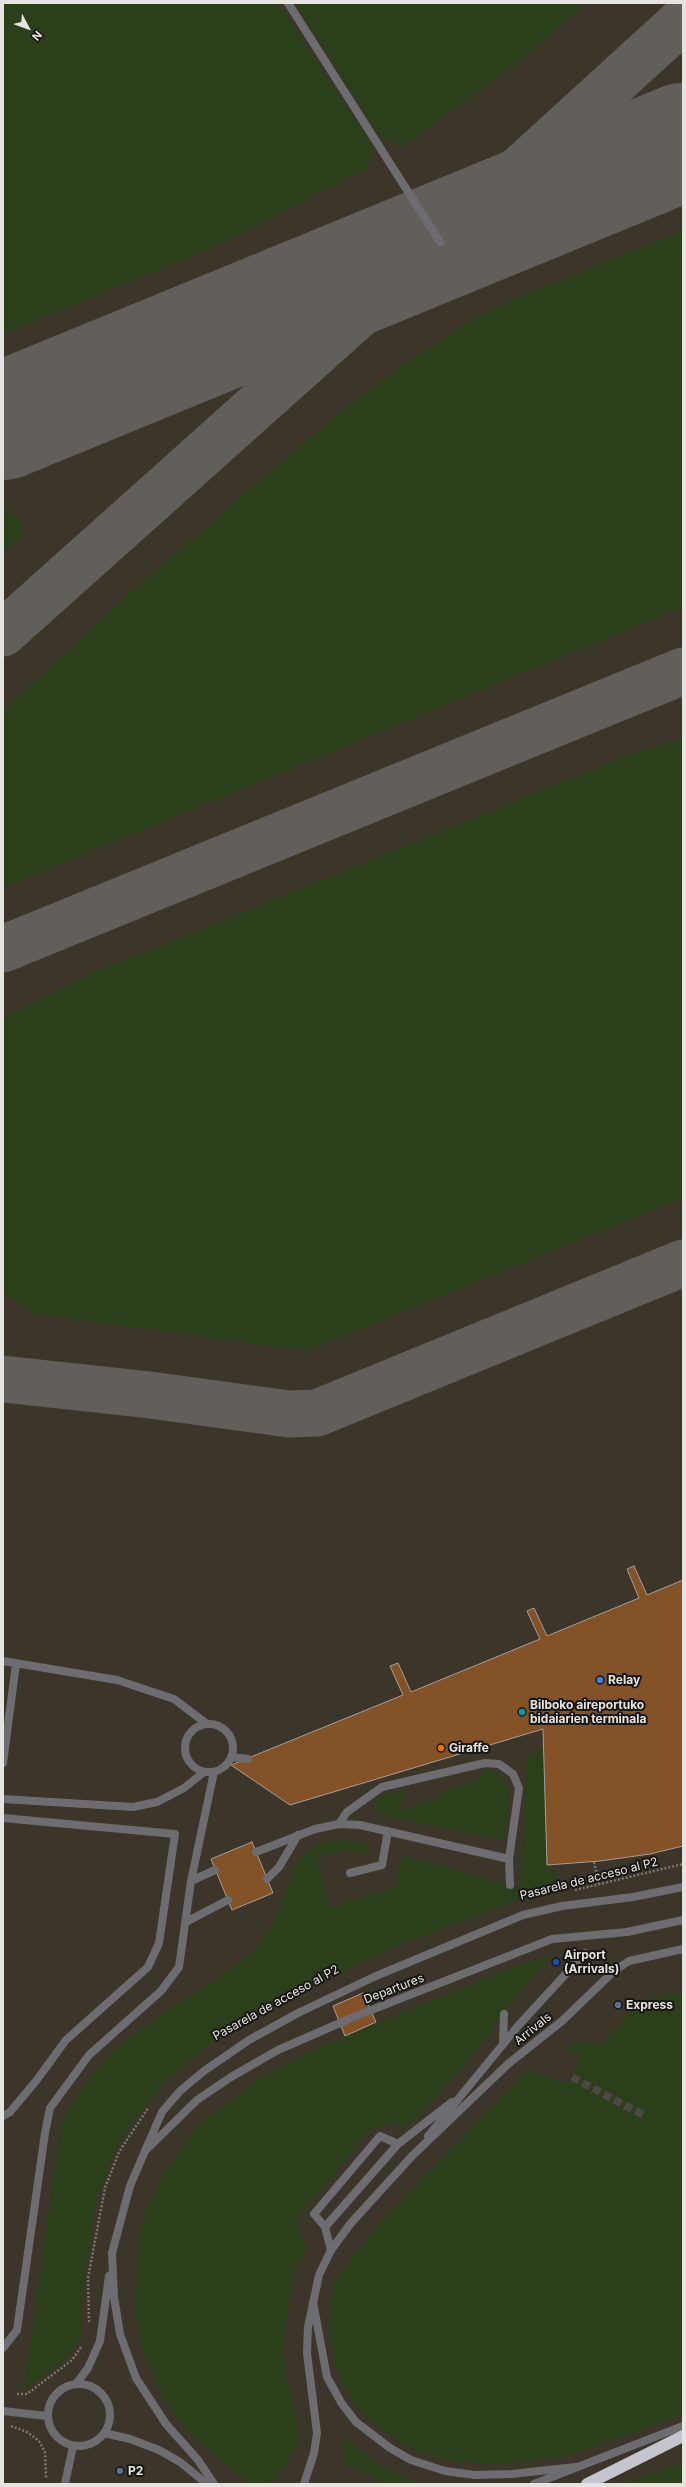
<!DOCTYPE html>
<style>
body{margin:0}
#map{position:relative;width:686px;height:2487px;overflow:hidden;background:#312d28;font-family:Inter,sans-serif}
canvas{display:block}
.frame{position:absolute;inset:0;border:4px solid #e6e4e0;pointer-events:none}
.north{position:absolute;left:8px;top:8px;width:40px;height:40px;-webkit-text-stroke:3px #181613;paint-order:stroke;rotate:131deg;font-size:11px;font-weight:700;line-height:16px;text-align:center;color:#e6e4e0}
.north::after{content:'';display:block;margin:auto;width:14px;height:18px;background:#e6e4e0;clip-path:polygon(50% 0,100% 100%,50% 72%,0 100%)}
</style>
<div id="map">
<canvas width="686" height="2487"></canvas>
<div class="frame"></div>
<div class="north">N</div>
</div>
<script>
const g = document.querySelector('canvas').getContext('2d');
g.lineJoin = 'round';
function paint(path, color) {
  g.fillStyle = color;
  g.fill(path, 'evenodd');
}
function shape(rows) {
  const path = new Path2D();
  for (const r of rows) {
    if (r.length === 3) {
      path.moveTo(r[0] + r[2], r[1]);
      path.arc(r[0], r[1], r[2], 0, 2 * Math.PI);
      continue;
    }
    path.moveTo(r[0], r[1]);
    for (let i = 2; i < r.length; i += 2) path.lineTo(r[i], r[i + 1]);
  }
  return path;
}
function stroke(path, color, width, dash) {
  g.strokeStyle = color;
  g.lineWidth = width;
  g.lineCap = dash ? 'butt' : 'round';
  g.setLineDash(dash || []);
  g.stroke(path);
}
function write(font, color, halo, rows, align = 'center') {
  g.font = font + ' Inter,sans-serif';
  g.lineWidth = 4;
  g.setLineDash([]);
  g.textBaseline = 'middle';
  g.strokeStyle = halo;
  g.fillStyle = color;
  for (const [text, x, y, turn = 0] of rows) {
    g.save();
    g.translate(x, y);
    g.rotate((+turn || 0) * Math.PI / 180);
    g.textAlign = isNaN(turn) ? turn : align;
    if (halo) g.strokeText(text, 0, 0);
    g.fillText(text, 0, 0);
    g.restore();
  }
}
const built = shape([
 [3,3,683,3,683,2462,627,2484,3,2484]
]);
const green = shape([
 [3,3,279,3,373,146,367,169,222,244,3,334],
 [295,3,586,3,523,59,400,149,394,139,387,142,379,135],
 [683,230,683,607,3,888,3,710,124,598,325,424,399,367,470,321,517,298],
 [4,508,22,521,23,535,3,553],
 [683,738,683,1198,307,1351,47,1315,36,1316,3,1293,3,1018,84,977,626,756],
 [544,1749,547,1865,553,1871,557,1870,556,1893,515,1901,390,1949,319,1982,213,2041,169,2078,139,2113,113,2156,96,2202,84,2283,81,2335,78,2344,60,2364,24,2390,60,2130,67,2111,91,2075,114,2050,150,2022,237,1965,256,1948,276,1919,294,1868,303,1856,314,1847,328,1841,343,1840,367,1844,367,1853,342,1851,317,1858,330,1908,396,1886,402,1855,520,1888,527,1758,531,1753],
 [482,1768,500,1773,510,1792,505,1840,382,1815,373,1809,372,1805,378,1797,406,1789,401,1810,437,1799,439,1793,480,1780],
 [551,1955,494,2025,493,2032,417,2119,402,2129,399,2123,372,2128,296,2219,307,2250,295,2269,282,2351,296,2417,298,2442,278,2478,267,2484,250,2484,187,2431,164,2399,144,2355,135,2311,138,2237,146,2213,164,2171,197,2126,263,2077,305,2054,356,2032,513,1967],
 [683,1992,683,2414,572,2455,522,2462,491,2464,454,2461,430,2455,403,2445,360,2412,345,2389,334,2359,329,2333,330,2305,336,2280,379,2223,527,2070,568,2084,581,2056,567,2050,573,2041,603,2043,632,2010,645,2000],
 [343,2437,381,2466,420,2484,382,2484,372,2476,345,2465],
 [683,2462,683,2484,627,2484,634,2480]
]);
const taxiway = shape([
 [446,264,489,237,563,196,666,149],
 [3,633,440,242,683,20],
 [3,949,683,671],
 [3,1379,150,1395,289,1414,317,1413,683,1263]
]);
const runway = shape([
 [3,421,683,142]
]);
const building = shape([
 [634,1566,647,1595,683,1580,683,1846,650,1854,600,1861,547,1865,543,1729,290,1805,231,1765,403,1695,390,1666,398,1663,411,1692,540,1639,527,1611,534,1608,547,1636,639,1598,627,1569,634,1566],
 [252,1842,273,1893,232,1910,211,1859,252,1842],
 [363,1993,376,2022,345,2036,333,2006,363,1993]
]);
const streetTunnel = shape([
 [572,2077,643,2115]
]);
const path = shape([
 [594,1862,599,1884],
 [575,1890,683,1864],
 [89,2322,88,2278,105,2188,119,2152,148,2108],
 [17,2394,27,2394,72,2360,82,2346],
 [11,2426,27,2432,39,2441,45,2452,46,2479]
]);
const lane = shape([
 [288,3,440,242],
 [3,1661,117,1680,174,1699,207,1724],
 [209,1748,24],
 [231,1757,248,1759],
 [3,1763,16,1664],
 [3,1799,133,1807,157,1802,184,1788,204,1772],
 [3,1818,175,1834,159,1943,148,1967,66,2040,36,2081,10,2112,3,2116],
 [339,1824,347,1812,382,1787,485,1763,499,1764,513,1774,519,1788,509,1859,510,1885],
 [256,1852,315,1829,339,1824,360,1825,509,1859],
 [350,1873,382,1865,388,1831],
 [267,1879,279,1867,298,1835],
 [191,1881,215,1870],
 [186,1922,228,1900],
 [503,2044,504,2014],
 [428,2136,518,2026,585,1953],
 [145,2151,162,2112,180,2091,204,2071,249,2040,298,2013,376,1976,523,1915,562,1906,633,1897,683,1887],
 [325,2227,314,2214,380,2136,398,2144],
 [331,2250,325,2227,398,2144,452,2102],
 [3,2348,17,2330,45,2133,50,2108,89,2055,161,1991,179,1967,191,1881,214,1772]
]);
const street = shape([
 [313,2302,327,2377,342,2404,356,2422,390,2448,411,2460,445,2471,475,2475,512,2474,575,2467],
 [76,2384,88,2368,100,2341,109,2276],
 [79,2415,31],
 [3,2411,47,2416],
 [104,2433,130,2439,159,2450,180,2462,207,2484],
 [65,2484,73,2446],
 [214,2484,198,2460,166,2424,136,2378,120,2334,114,2297,112,2253,130,2186,145,2151,197,2100,231,2077,278,2050,356,2016,552,1939,627,1932,683,1920],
 [304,2484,314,2453,317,2433,307,2353,308,2327,319,2275,331,2250,351,2223,412,2156,508,2064,562,2021,614,1971,629,1961,683,1949],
 [534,2484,683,2426]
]);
const highway = shape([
 [587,2484,683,2436]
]);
const markers = [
 [600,1680,4,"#3f7fe0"],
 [522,1712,4,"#0f9aa8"],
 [441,1748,4,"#e8710a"],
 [556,1962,4,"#1a4fb4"],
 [618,2005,4,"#5c6f8a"],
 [120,2471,4,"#5c6f8a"]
];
const poiNames = [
 ["Relay",608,1680],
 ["Bilboko aireportuko",530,1705],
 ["bidaiarien terminala",530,1719],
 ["Giraffe",449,1748],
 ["Airport",564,1955],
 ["(Arrivals)",564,1969],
 ["Express",626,2005],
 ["P2",128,2471]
];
const streetNames = [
 ["Pasarela de acceso al P2",589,1879,-14],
 ["Departures",394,1989,-21],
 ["Pasarela de acceso al P2",276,2003,-29],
 ["Arrivals",533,2029,-39]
];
paint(built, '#3c3529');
paint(green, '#2c3f1b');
stroke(taxiway, '#625e59', 47);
stroke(runway, '#625e59', 118);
paint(building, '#835227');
stroke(building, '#a69f9a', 1);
stroke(streetTunnel, '#4c4844', 8, [8, 4]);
stroke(path, '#7a7772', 2.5, [2, 2]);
stroke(lane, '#6d6d71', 8);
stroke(street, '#6d6d71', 8);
stroke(highway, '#c4c5cd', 12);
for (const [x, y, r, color] of markers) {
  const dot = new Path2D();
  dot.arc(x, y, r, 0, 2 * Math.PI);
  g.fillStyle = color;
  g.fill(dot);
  stroke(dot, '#181613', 1.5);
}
write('bold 12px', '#e6e4e0', '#181613', poiNames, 'left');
write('12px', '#e6e4e0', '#181613', streetNames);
</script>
